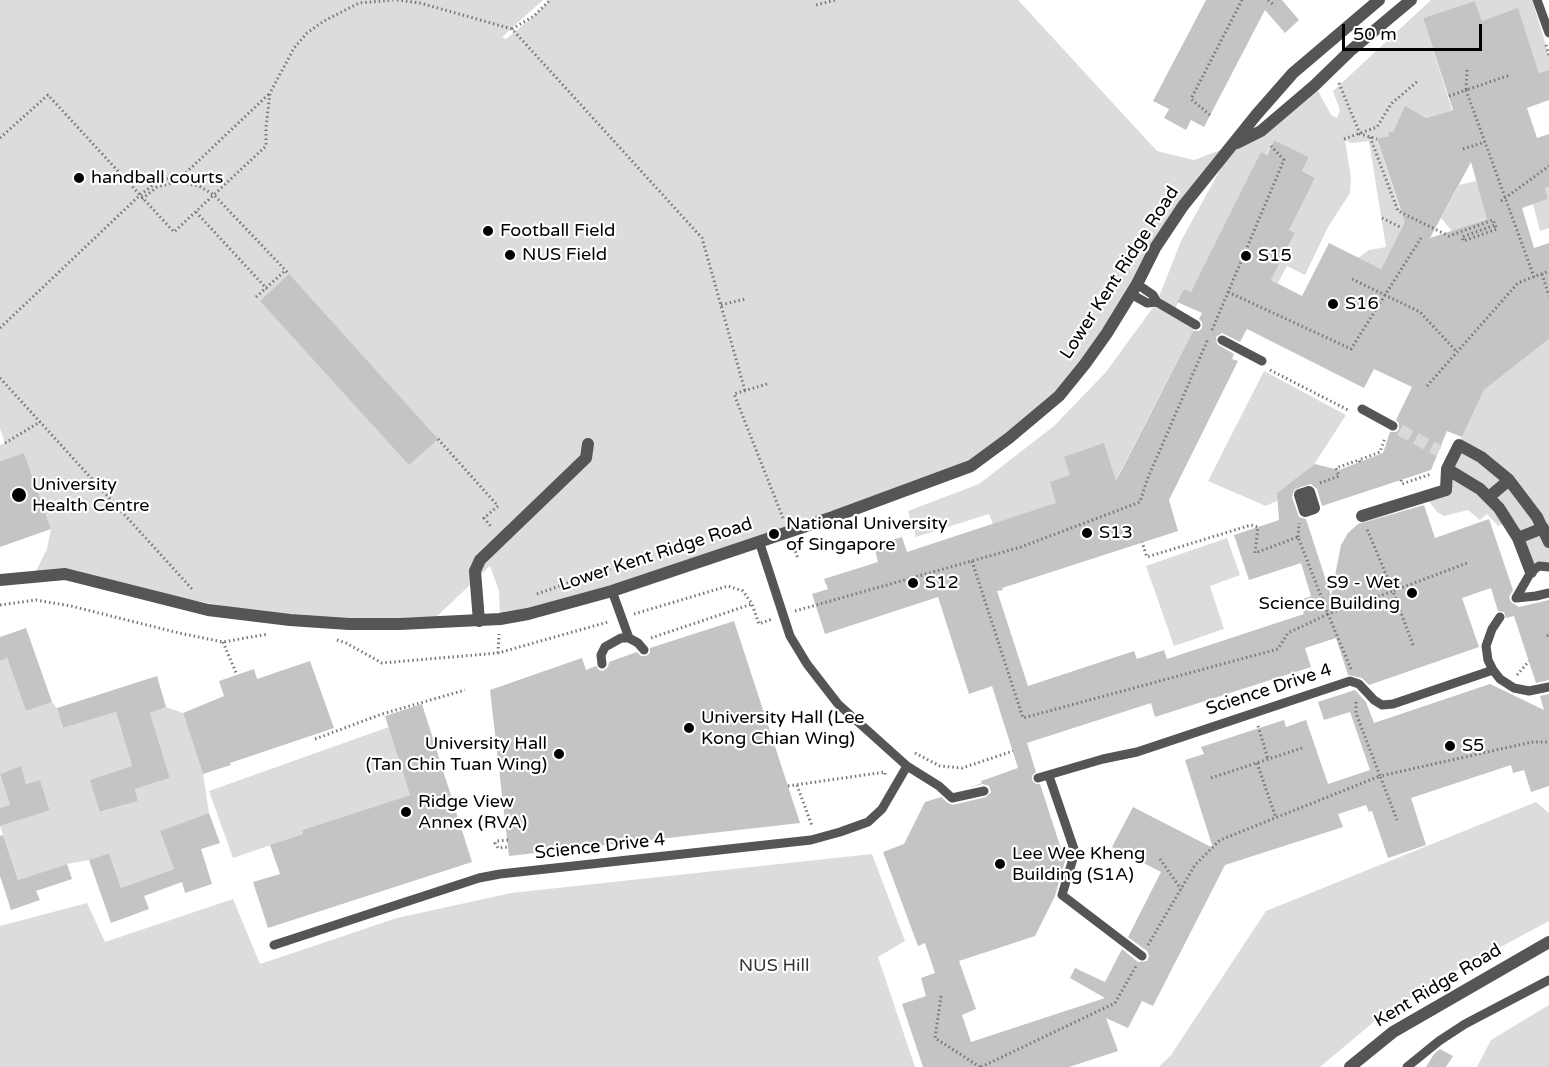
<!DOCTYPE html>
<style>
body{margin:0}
#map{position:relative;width:1549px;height:1067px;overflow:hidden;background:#fff;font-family:"Varela Round",sans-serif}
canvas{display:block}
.scale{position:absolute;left:1342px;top:24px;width:140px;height:27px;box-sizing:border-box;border:3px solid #000;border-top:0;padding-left:8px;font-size:18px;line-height:21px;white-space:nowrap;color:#000;-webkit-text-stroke:4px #fff;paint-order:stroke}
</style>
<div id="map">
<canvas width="1549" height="1067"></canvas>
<div class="scale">50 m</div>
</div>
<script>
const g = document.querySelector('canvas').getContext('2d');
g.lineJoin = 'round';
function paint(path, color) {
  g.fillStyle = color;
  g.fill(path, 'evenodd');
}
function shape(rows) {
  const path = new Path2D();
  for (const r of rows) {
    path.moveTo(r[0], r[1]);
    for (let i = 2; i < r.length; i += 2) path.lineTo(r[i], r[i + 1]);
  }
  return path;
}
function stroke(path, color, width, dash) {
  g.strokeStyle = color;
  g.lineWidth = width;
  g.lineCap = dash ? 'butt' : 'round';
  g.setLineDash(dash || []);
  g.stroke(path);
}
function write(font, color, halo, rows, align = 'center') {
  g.font = font + ' "Varela Round",sans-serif';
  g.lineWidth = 4.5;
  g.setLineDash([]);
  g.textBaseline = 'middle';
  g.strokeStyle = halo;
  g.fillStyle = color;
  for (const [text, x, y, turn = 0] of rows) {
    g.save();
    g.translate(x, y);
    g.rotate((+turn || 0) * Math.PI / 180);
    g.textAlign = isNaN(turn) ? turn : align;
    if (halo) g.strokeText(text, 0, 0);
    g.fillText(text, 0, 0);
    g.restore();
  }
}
const green = shape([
 [0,0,543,0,502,37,506,39,534,16,550,0,1018,0,1157,151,1194,160,1234,145,1315,85,1331,115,1337,118,1340,110,1333,91,1431,0,1532,0,1549,55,1549,70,1539,73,1518,9,1482,21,1475,1,1423,18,1452,110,1440,114,1440,124,1406,107,1393,132,1388,131,1389,136,1377,140,1400,209,1408,217,1381,269,1358,258,1369,250,1386,247,1369,141,1351,143,1345,140,1351,178,1350,193,1328,227,1305,275,1287,266,1278,283,1271,280,1295,233,1289,230,1315,178,1302,171,1309,157,1274,140,1191,292,1184,289,1178,302,1174,312,1196,325,1118,476,1123,482,993,524,989,514,916,537,908,511,979,484,1054,426,1106,372,1157,302,1181,241,1231,150,1155,248,1107,333,1042,411,971,466,788,532,500,619,499,591,490,566,433,620,290,620,65,574,33,577,47,549,51,529,24,453,0,461,0,445,5,443,0,428],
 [1476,181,1502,213,1452,231,1441,218,1459,185],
 [1549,187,1549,228,1540,231,1533,204,1548,199,1545,188],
 [1549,339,1549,567,1531,572,1508,521,1498,526,1487,514,1480,520,1468,510,1444,516,1437,512,1425,496,1446,490,1447,469,1484,390],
 [1264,371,1346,415,1297,491,1266,506,1208,481],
 [1227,538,1240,575,1210,586,1224,629,1174,646,1146,566],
 [7,658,26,711,52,702,57,708,63,728,116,712,132,766,91,780,101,812,138,801,135,789,170,778,150,713,166,707,183,713,203,774,209,813,161,831,174,869,121,888,109,853,89,860,67,864,18,880,0,826,50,809,40,780,26,784,20,767,0,774,10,805,0,808,0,661],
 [389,727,410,795,302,830,303,834,233,858,209,791],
 [1536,802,1549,813,1549,921,1450,974,1382,1015,1320,1067,1159,1067,1171,1055,1266,911],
 [872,854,905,941,878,957,915,1067,0,1067,0,926,87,903,105,942,233,899,260,964,397,918,511,893],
 [1549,1005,1549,1067,1477,1067,1491,1040]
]);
const building = shape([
 [1206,0,1282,0,1299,20,1285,33,1265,10,1204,127,1191,120,1186,130,1164,118,1169,109,1153,101],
 [1475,1,1482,21,1518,8,1539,73,1549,70,1549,100,1527,108,1537,138,1549,134,1549,187,1545,188,1548,199,1522,208,1534,248,1549,243,1549,339,1484,390,1462,437,1447,431,1431,470,1322,506,1317,489,1311,484,1294,489,1292,497,1299,517,1306,519,1331,596,1341,545,1348,533,1358,524,1424,505,1435,538,1489,519,1513,590,1509,597,1511,602,1519,607,1549,600,1549,680,1536,683,1514,616,1506,618,1504,612,1498,611,1491,588,1462,598,1479,647,1369,685,1362,678,1348,675,1336,638,1305,648,1311,667,1155,717,1151,703,1027,743,1036,772,1032,776,1032,780,1036,784,1040,784,1065,861,1055,896,1035,936,959,961,976,1009,962,1015,971,1042,1105,998,1070,978,1075,968,1105,982,1122,949,1138,962,1147,961,1149,956,1147,951,1128,937,1161,872,1112,847,1133,807,1213,848,1185,760,1204,754,1201,747,1284,720,1286,727,1306,720,1328,784,1370,770,1350,712,1324,720,1318,702,1355,690,1366,702,1374,723,1490,684,1544,710,1540,696,1549,694,1549,786,1531,792,1524,770,1513,773,1511,765,1411,798,1426,845,1388,858,1372,811,1369,812,1366,805,1338,814,1343,827,1225,865,1153,1006,1142,1001,1128,1028,1106,1018,1118,1051,1069,1067,923,1067,902,1004,926,996,921,978,935,973,925,943,918,946,883,852,904,844,925,802,941,797,948,803,953,805,986,797,991,792,989,786,983,784,971,787,982,783,981,781,1018,768,992,686,969,694,938,597,825,634,812,594,828,589,824,579,878,562,874,545,902,537,907,552,1056,503,1050,482,1070,475,1064,457,1104,443,1116,481,1193,331,1199,331,1202,328,1202,322,1199,319,1202,313,1177,302,1184,289,1191,292,1261,152,1267,155,1274,140,1309,157,1302,171,1315,178,1289,230,1295,233,1271,280,1302,296,1329,243,1381,269,1405,222,1377,139,1389,136,1388,131,1393,132,1405,106,1427,118,1453,110,1423,18],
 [1471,162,1487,219,1430,238],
 [1247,329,1364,388,1374,369,1412,387,1396,420,1399,423,1399,429,1396,432,1390,432,1383,453,1339,470,1315,464,1277,493,1279,520,1234,535,1249,580,1301,563,1311,596,1300,600,1304,614,1167,659,1164,650,1137,659,1134,651,1028,686,997,591,1003,590,1002,588,1178,531,1169,500,1238,361,1232,359,1234,354,1217,344,1216,337,1222,333,1240,342],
 [289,274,438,439,409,465,260,301],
 [24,453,51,529,0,547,0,461],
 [734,621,800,823,509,856,490,690,582,658,586,670,596,666,599,670,603,671,608,667,609,662,637,652,641,656,646,656,650,653,650,648],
 [26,628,52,702,26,711,7,658,0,661,0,637],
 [310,661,334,728,230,763,231,765,203,774,183,713,224,696,219,681,254,669,257,679],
 [157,676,166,707,150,713,170,778,135,789,138,801,100,812,90,780,132,766,116,712,63,728,57,708],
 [422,704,472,862,268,928,253,882,280,874,270,845,303,834,302,830,410,795,385,716],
 [21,766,26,784,40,780,50,810,0,826,0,808,10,805,0,774],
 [209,813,220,843,201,849,212,884,185,893,182,882,144,896,149,909,111,923,89,860,109,853,121,888,174,869,160,831],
 [3,835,18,880,67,864,72,879,36,891,40,900,11,910,0,876,0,836],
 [1440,1049,1453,1056,1446,1067,1426,1067,1434,1054]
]);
const pedestrianTunnel = shape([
 [1400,430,1439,451]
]);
const path = shape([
 [397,0,420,3,512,29,702,238,745,391],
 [1268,0,1275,6],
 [816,5,836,0],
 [512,29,534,16,550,0],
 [1546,45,1549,55],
 [1467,70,1466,90,1510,75],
 [1339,83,1360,134,1377,139],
 [1449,96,1466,90,1534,277],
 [1210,115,1191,99,1242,0],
 [1370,137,1398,211,1449,236,1493,220,1495,225,1462,237,1463,241,1497,229,1495,225],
 [0,138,48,95,174,232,266,146,266,127,270,93,294,48,307,33,324,21,359,3,393,0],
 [1344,139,1377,127,1391,104,1419,80],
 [1463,149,1485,142],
 [176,182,269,94],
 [142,199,157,187,176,182,199,186,214,195,289,274],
 [1501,201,1549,166],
 [196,212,267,289],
 [1382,218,1402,228],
 [1542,274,1549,296],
 [1352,279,1420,312,1457,352],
 [1228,292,1351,349,1421,238],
 [256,297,285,271],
 [721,305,745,299],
 [0,328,139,196,157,182,185,174],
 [1212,330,1284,160,1271,146],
 [1270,370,1350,411],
 [0,378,193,590],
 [767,384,734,394,783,518],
 [1427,386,1518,283,1549,271],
 [438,439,498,506,484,518,492,528],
 [5,443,40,422],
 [1360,462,1359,460,1380,452,1385,438],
 [1401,480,1402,484,1431,474],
 [1320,483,1339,476,1336,468,1359,460],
 [1298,537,1299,523],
 [794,547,798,559],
 [972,561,1023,718,1278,649,1288,633,1328,614,1298,537,1255,553,1258,527,1251,525,1147,557,1142,542],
 [537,594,627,562],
 [0,605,36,600,71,606,179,633,223,642,268,634],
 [795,611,1021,547,1140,502,1147,480,1208,339],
 [634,614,728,586,743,591,752,604,759,624,772,619],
 [1547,636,1549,635],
 [651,638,752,604],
 [337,640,346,643,382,663,498,653,608,622],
 [223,642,237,675],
 [1413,645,1393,591,1467,563],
 [498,653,499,634],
 [1351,669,1328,614,1393,591,1367,529],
 [1517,675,1529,661],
 [1356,702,1356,713,1380,776,1532,742,1549,742],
 [1258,726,1268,759],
 [315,739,382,714,465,690],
 [915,753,940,766,962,768,1013,751],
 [1257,763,1276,818],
 [1211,778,1302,748],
 [797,785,812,826],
 [788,786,885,772,885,776],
 [508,840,497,841,495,843,498,848,508,847],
 [1160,859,1181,889],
 [1148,945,1195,865,1220,840,1380,776,1397,820],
 [941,996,935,1038,980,1067],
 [981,1067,1115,1003,1136,966]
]);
const service = shape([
 [1537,0,1549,33],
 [1131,294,1147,303,1157,302,1153,295,1137,284],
 [1157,302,1196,325],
 [1222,340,1262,361],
 [1362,409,1393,426],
 [759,541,790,636,807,664,838,704,907,766,939,786,952,798,984,791],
 [612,591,629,638],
 [1516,598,1531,572,1539,566,1549,567],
 [1516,598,1536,596,1549,593],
 [1500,617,1492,629,1486,646,1488,660,1493,670,1500,679,1514,688,1529,691,1549,687],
 [602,664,601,655,605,647,621,638,629,638,638,643,644,650],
 [1049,776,1075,852,1062,895,1142,956],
 [1038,778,1103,759,1137,752,1350,681,1359,684,1374,700,1382,705,1393,704,1493,670],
 [274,945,479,878,500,874,811,840,840,832,868,822,882,809,907,766],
 [1407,1067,1439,1041,1465,1024,1549,980]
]);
const pedestrian = shape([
 [1447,469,1480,489,1499,508,1518,538,1531,572],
 [1309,492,1314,508,1305,511,1300,495,1309,492],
 [1489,497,1509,480],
 [1362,516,1446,490,1447,469,1459,445,1481,457,1509,480,1537,517,1549,542],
 [1518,538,1543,528],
 [479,621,475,571,480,560,586,458,588,444]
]);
const minor = shape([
 [1237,143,1261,131,1315,85,1350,51,1411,0],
 [0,580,65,574,208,610,290,620,349,624,400,624,500,619,528,614,612,591,833,517,971,466,1009,438,1059,396,1085,364,1107,333,1137,284,1155,248,1183,206,1257,114,1293,73,1379,0],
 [1350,1067,1393,1032,1549,942]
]);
const markers = [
 [79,178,6,"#000"],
 [488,231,6,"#000"],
 [510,255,6,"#000"],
 [1246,256,6,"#000"],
 [1333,304,6,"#000"],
 [19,495,8,"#000"],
 [1087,533,6,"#000"],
 [774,534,6,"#000"],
 [913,583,6,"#000"],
 [1412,593,6,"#000"],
 [689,728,6,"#000"],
 [1450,746,6,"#000"],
 [559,754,6,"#000"],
 [406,812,6,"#000"],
 [1000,864,6,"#000"]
];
const poiNames = [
 ["handball courts",91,178],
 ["Football Field",500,231],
 ["NUS Field",522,255],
 ["S15",1258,256],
 ["S16",1345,304],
 ["University",32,485],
 ["Health Centre",32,506],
 ["National University",786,524],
 ["of Singapore",786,545],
 ["S13",1099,533],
 ["S12",925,583],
 ["S9 - Wet",1400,583,"right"],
 ["Science Building",1400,604,"right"],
 ["University Hall (Lee",701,718],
 ["Kong Chian Wing)",701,739],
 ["University Hall",547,744,"right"],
 ["(Tan Chin Tuan Wing)",547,765,"right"],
 ["S5",1462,746],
 ["Ridge View",418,802],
 ["Annex (RVA)",418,823],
 ["Lee Wee Kheng",1012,854],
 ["Building (S1A)",1012,875]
];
const streetNames = [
 ["Lower Kent Ridge Road",1120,273,-57],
 ["Lower Kent Ridge Road",656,555,-18],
 ["Science Drive 4",1269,690,-18],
 ["Science Drive 4",600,847,-6],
 ["Kent Ridge Road",1438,986,-31]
];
const parkNames = [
 ["NUS Hill",774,966]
];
paint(green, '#dcdcdc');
paint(building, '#c4c4c4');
stroke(pedestrianTunnel, '#d9d9d9', 12, [12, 6]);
stroke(path, '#777', 3, [1.5, 3]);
stroke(service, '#555', 9);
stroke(pedestrian, '#555', 12);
stroke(minor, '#555', 12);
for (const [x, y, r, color] of markers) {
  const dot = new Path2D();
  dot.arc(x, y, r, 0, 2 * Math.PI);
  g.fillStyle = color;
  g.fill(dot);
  stroke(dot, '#fff', 2);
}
write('18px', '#000', '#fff', poiNames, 'left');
write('18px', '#000', '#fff', streetNames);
write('18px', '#333', '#fff', parkNames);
</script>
